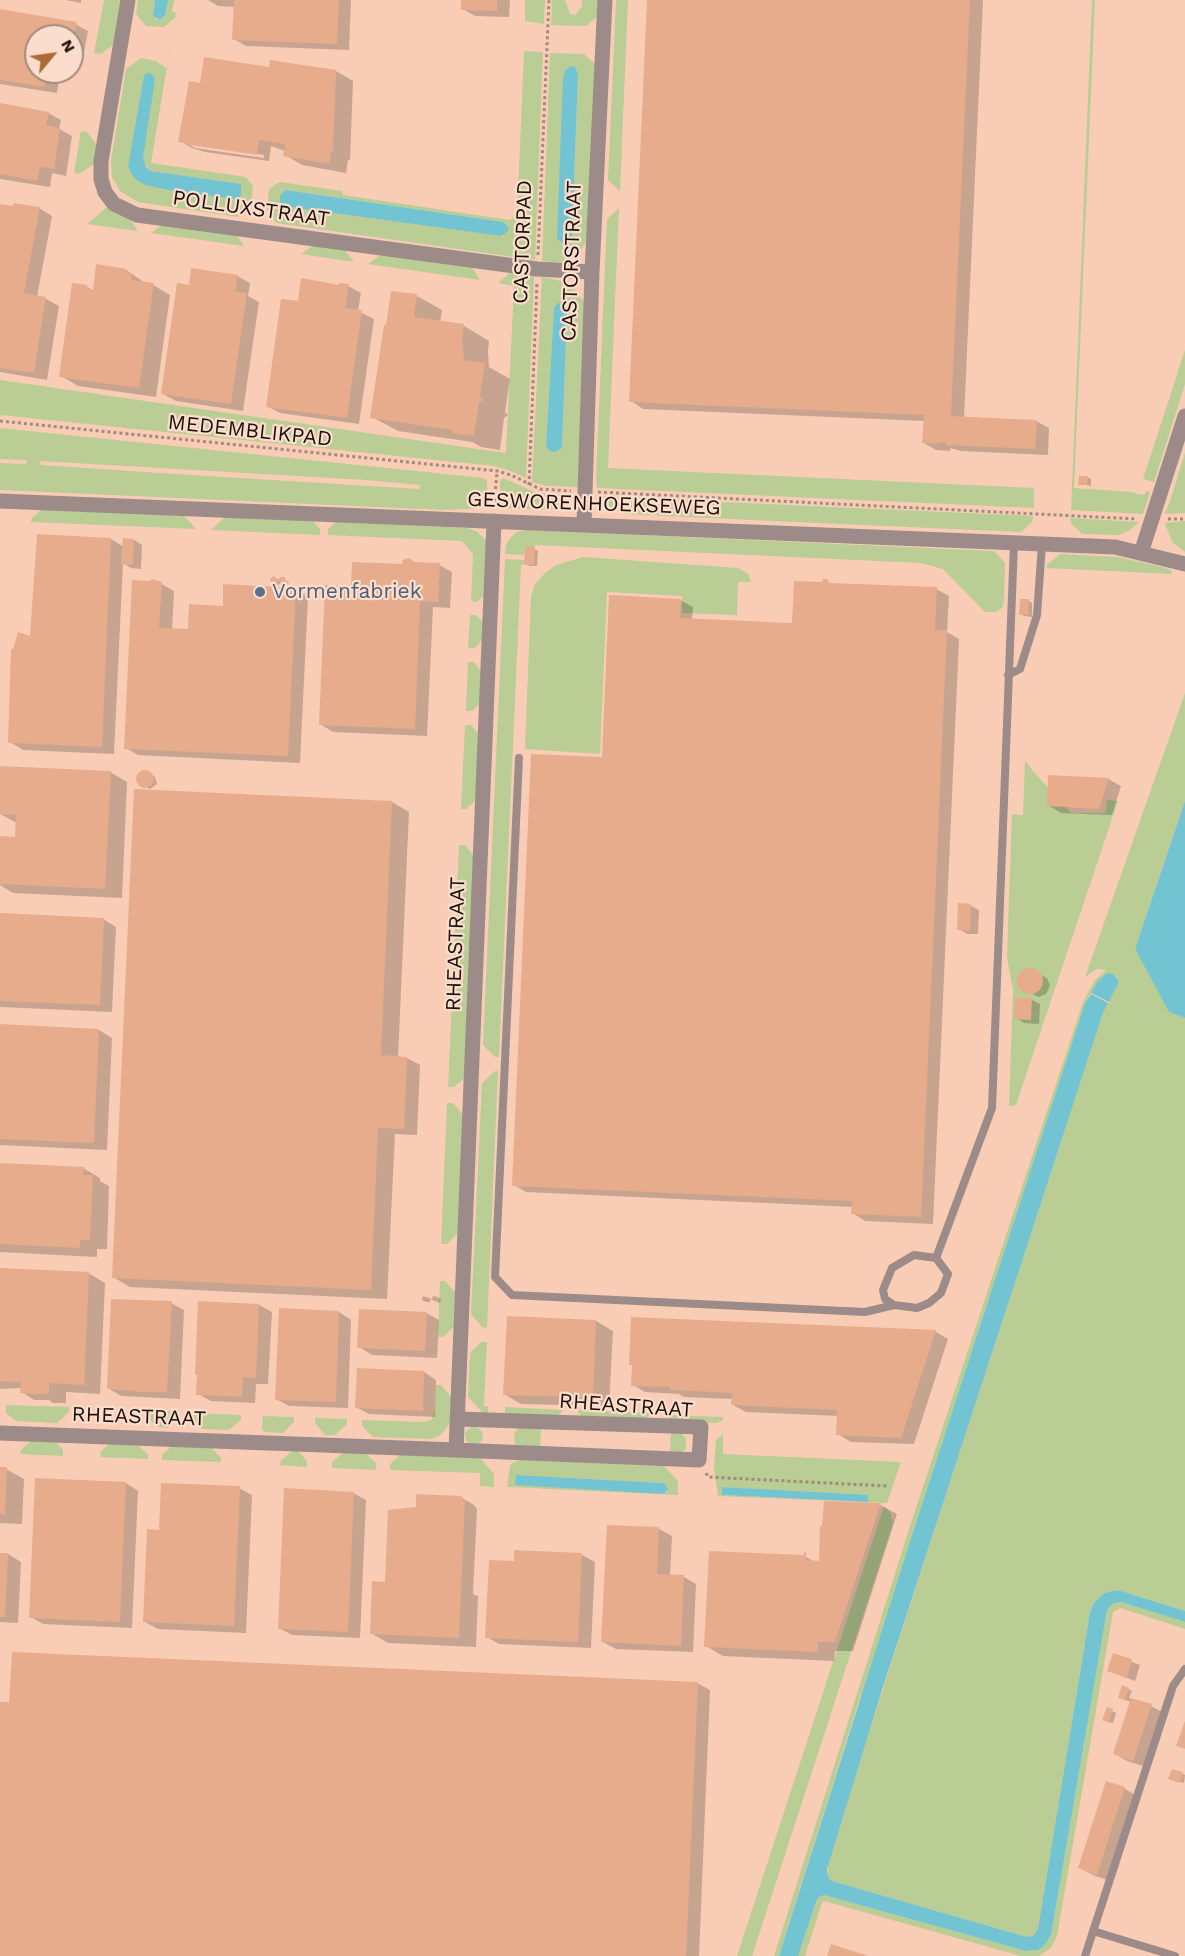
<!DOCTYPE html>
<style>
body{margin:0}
#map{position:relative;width:1185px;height:1956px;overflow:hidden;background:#fbddcd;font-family:"Work Sans",sans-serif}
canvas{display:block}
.north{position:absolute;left:24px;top:24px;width:60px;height:60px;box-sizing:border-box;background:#fbddcd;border:2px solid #a18b7e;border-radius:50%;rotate:61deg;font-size:16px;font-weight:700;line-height:24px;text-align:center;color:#1b0f08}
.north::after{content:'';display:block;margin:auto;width:21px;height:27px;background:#ad6c36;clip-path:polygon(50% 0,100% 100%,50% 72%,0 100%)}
</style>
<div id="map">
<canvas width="1185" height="1956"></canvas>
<div class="north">N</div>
</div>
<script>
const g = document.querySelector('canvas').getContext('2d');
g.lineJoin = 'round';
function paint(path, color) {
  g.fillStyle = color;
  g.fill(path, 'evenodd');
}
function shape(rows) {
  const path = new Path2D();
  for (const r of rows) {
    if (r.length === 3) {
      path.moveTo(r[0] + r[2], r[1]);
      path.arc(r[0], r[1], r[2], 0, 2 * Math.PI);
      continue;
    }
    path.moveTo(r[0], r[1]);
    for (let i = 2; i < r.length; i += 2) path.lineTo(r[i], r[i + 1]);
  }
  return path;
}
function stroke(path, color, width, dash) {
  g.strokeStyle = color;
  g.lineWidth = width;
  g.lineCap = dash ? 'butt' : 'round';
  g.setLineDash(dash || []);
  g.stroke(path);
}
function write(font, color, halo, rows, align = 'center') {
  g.font = font + ' "Work Sans",sans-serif';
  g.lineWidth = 4.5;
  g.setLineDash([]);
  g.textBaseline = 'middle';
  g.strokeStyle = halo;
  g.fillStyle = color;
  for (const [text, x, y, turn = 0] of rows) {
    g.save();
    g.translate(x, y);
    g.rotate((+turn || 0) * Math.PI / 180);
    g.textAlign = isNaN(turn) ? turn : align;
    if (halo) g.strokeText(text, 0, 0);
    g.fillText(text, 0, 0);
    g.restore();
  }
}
const built = shape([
 [0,0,1185,0,1185,1956,0,1956],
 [36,36,72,36,72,72,36,72]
]);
const green = shape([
 [104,0,121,0,113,45,101,54,94,53],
 [138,0,155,0,153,14,156,19,161,20,165,16,168,0,174,0,172,12,176,13,175,18,164,27,146,26,136,14],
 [525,0,545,0,544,24,525,21],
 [552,0,565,0,570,14,573,15,575,15,582,6,582,0,599,0,598,16,586,26,551,25],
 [616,0,628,0,620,191,608,180],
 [1092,0,1095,0,1074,488,1131,492,1141,495,1145,494,1146,491,1150,492,1143,514,1071,510],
 [170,48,151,163,246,177,253,186,251,206,238,217,138,202,120,191,112,177,111,161,126,69,141,58,156,61,167,69],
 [143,158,144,164,151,171,240,184,234,199,145,185,128,167],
 [524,51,543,52,535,260,276,223,267,210,269,190,274,185,280,182,342,191,343,195,510,220,517,216],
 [286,190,503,222,503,236,284,206,280,202],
 [550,53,584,54,596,65,586,241,581,250,572,257,562,262,552,262,542,261],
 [571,66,575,67,578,73,572,237,568,243,563,244,563,78,565,70],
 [81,131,87,132,97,145,94,164,79,174,74,173],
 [107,207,129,218,138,231,87,224],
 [619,208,608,468,1034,488,1034,508,597,488,596,478,607,219],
 [163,224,236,234,244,246,151,233],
 [314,245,345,250,354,262,301,254],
 [380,255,472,267,480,280,368,264],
 [510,273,534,276,526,478,508,470,494,466,0,415,0,380,506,453,514,286,498,283],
 [542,277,562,281,571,285,584,302,578,487,547,486,532,482],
 [566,305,567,310,562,448,546,446,554,308],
 [1185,350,1185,384,1154,482,1143,479],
 [0,428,484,478,487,481,488,508,444,510,0,490,0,463,26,464,27,460,0,459],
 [40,461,366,480,420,485,419,489,175,474,41,465],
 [1185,453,1185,513,1165,514,1171,498],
 [503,478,537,493,573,495,563,505,549,510,502,508,500,505,500,481],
 [600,496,722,502,1033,516,1033,521,1021,532,794,522,625,514,609,507],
 [42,509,184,516,196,529,31,522,31,519],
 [225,517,313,521,320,529,320,535,211,530],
 [1070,518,1139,522,1130,530,1119,535,1082,534,1071,523],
 [1185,521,1185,552,1172,542,1165,523],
 [336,522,468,528,476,531,486,540,489,548,487,592,477,602,471,601,473,554,462,541,328,535,328,529],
 [526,530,994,551,1005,563,1004,600,1002,608,996,612,985,612,943,569,921,563,535,545,535,547,525,547,524,555,505,554,506,545,510,538,517,532],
 [1060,554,1118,557,1162,567,1171,570,1172,574,1046,568,1047,565],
 [583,557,738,568,748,574,751,582,738,582,737,615,682,613,682,596,607,592,600,754,525,749,531,596,535,584,545,573,556,565],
 [505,559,524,560,524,565,521,565,499,1057,495,1057,483,1045],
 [470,615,476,615,486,625,485,637,475,648,468,648],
 [468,662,474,662,483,674,482,701,472,711,466,711],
 [1185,693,1185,801,1135,949,1169,1012,1185,1018,1185,1611,1118,1590,1104,1593,1094,1603,1090,1612,1038,1929,1034,1935,1027,1937,832,1881,828,1877,828,1860,930,1543,1103,1013,1108,1003,1111,1003,1109,1002,1119,982,1097,982,1085,1003,915,1526,865,1694,861,1694,779,1956,774,1956,912,1520,1083,1002,1095,980,1106,970,1097,969,1085,977],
 [465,725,471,725,481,737,478,798,466,809,461,809],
 [1025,760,1033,771,1071,813,1106,813,1107,800,1118,801,1016,1105,1009,1106,1013,990,1007,957,1012,814,1023,815],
 [459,845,465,845,475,857,466,1077,454,1087,448,1087],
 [495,1071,498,1071,487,1328,482,1327,471,1314,482,1083],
 [447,1103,453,1103,464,1116,458,1233,447,1244,441,1244],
 [440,1281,445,1281,456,1293,454,1327,443,1337,438,1337],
 [481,1342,487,1342,484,1406,488,1406,488,1413,483,1413,468,1397,470,1353],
 [436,1385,441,1385,451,1397,450,1422,445,1430,439,1436,430,1439,373,1437,362,1426,362,1420,423,1422,431,1420,435,1411],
 [6,1405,69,1407,69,1412,57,1423,16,1421,6,1413],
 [505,1407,563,1410,558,1416,505,1414],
 [147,1410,179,1412,179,1418,168,1428,157,1427,146,1416],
 [577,1410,651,1413,645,1420,582,1417],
 [193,1413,241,1415,241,1420,229,1430,202,1429,193,1419],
 [664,1415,723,1417,723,1420,716,1423,671,1421],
 [263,1416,294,1417,294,1422,283,1433,265,1432,262,1429],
 [315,1418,347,1419,347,1424,335,1435,325,1435,315,1423],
 [541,1426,540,1450,519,1448,515,1444,514,1434,519,1427],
 [474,1436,9],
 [671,1432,682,1434,686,1439,686,1448,680,1455,670,1456],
 [723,1434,723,1454,901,1462,887,1503,718,1496,714,1468,716,1440],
 [722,1487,868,1496,868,1502,722,1495],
 [33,1439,53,1439,63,1450,63,1456,20,1454,21,1450],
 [112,1442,136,1443,148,1455,148,1459,100,1457,101,1451],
 [174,1444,210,1446,221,1458,221,1462,162,1460,162,1455],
 [294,1450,297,1450,307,1461,307,1467,280,1465,281,1460],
 [344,1452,365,1453,376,1463,376,1470,332,1468,332,1462],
 [400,1455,480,1458,494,1474,494,1487,480,1486,480,1473,390,1470,390,1464],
 [520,1460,664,1466,678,1481,678,1495,507,1487,510,1466,514,1462],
 [516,1475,664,1483,667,1491,664,1494],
 [884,1506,890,1512,893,1523,752,1956,737,1956],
 [1121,1602,1185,1622,1185,1629,1120,1608,1113,1612,1057,1936,1051,1948,1039,1956,1021,1956,824,1901,822,1903,805,1956,798,1956,816,1902,819,1897,824,1895,1026,1951,1038,1950,1045,1945,1051,1935,1107,1610,1112,1604]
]);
const water = shape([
 [155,0,168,0,165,16,160,20,153,16],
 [571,66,575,67,578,73,572,237,570,242,563,244,557,238,563,78,565,70],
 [147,73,152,74,155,79,143,158,146,167,151,171,241,184,241,196,234,199,174,191,145,185,135,179,128,167,144,76],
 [286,190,503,222,508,227,508,231,501,236,283,206,280,202,280,196],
 [561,302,566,305,567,310,562,448,555,452,550,451,546,446,554,308,557,304],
 [1185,801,1185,1018,1169,1012,1135,949],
 [1107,973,1113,974,1119,982,1109,1002,1091,993,1097,982],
 [1091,994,1108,1003,1103,1013,882,1690,827,1869,828,1877,832,1881,1027,1937,1034,1935,1038,1929,1090,1612,1094,1603,1104,1593,1118,1590,1185,1611,1185,1622,1121,1602,1112,1604,1107,1610,1051,1935,1045,1945,1038,1950,1026,1951,824,1895,819,1897,816,1902,798,1956,779,1956,915,1526,1085,1003],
 [516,1475,664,1483,668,1489,664,1494,515,1485],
 [722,1487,868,1495,868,1502,722,1495]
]);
const shadow = shape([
 [66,0,81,0,81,3],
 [208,0,351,0,349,50,246,46,234,39,235,7,218,6],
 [463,0,510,0,509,17,475,16,463,9],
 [649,0,983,0,964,418,1036,421,1049,428,1048,455,961,451,950,448,950,451,936,450,924,443,925,421,643,409,631,401],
 [0,11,75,24,88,31,84,52,75,57,74,61,72,60,72,36,36,36,36,72,60,72,57,93,0,84],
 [270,68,336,71,353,81,350,160,348,160,346,173,302,165,285,155,285,151,271,146,269,161,205,152,192,148,180,141],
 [189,144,264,155,264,158,195,148],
 [0,105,48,113,61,120,59,129,72,136,66,176,52,173,50,187,0,179],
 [0,206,39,208,52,216,37,297,46,299,59,306,47,380,0,372],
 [126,270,147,284,153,285,170,295,156,397,78,386,61,376,87,287,94,291],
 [237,276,250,283,248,296,259,302,243,411,176,401,163,394,190,287],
 [348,286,361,293,358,311,374,319,359,424,280,413,267,406,299,303,340,287],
 [417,296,442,310,440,323,464,326,489,341,488,351,489,367,510,379,505,412,508,415,504,418,500,450,481,447,472,442,398,431,372,417],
 [1087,477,1091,479,1091,486,1080,484],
 [111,539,124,547,134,540,142,545,141,569,131,568,123,563,114,754,23,750,10,742,32,638],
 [534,549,538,551,537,566,529,566,525,564],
 [416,564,439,565,452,572,450,608,433,607,427,736,333,732,320,724,352,588,403,566],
 [283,578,289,583,287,585,282,582,278,585,272,580,278,581],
 [156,581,174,591,172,630,189,631,224,607,296,589,308,597,300,763,138,755,126,748,152,583],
 [826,581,832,584,936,589,949,596,947,632,959,639,933,1224,865,1221,853,1213,853,1207,526,1192,514,1185,604,759,680,600,693,607,692,621,794,625],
 [1029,601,1032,603,1032,617,1024,616,1021,614],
 [110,772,127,782,122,898,13,893,0,885,0,838,16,838,17,823,0,814,0,787],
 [147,772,155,777,157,784,150,789,139,783,138,778,140,774],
 [1108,779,1121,786,1112,815,1061,813,1048,805],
 [135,791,392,802,409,812,398,1058,407,1058,420,1065,417,1135,395,1134,387,1299,130,1287,113,1277],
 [971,906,979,910,978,934,967,934,959,929],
 [0,915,103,919,116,927,112,1012,0,1007],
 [1030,970,1047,978,1050,986,1046,994,1038,997,1021,987,1019,982,1022,973],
 [1032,1000,1040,1004,1039,1024,1024,1023,1016,1018],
 [0,1026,99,1030,112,1038,107,1150,0,1145],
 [0,1164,83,1168,100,1178,100,1181,109,1186,107,1249,97,1249,97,1257,0,1252],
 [0,1269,88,1273,105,1283,100,1394,66,1392,66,1403,53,1403,49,1400,34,1400,22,1392,22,1388,0,1389],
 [423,1296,432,1299,433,1296,437,1297,441,1299,440,1303,430,1299,430,1302,426,1302,422,1300],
 [171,1303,184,1310,180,1399,121,1396,108,1388],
 [259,1305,272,1312,268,1384,256,1384,255,1403,211,1401,198,1394],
 [339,1312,351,1320,348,1408,289,1406,276,1399],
 [426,1313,439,1320,437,1358,372,1355,359,1347],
 [633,1318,936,1332,948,1339,914,1444,851,1442,838,1434,839,1416,746,1412,733,1405,733,1399,684,1397,679,1394,645,1392,633,1385],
 [596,1321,613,1331,609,1406,521,1404,504,1394],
 [424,1372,436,1380,435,1417,369,1414,356,1407],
 [0,1469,6,1469,24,1479,22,1524,0,1523],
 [126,1483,138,1491,132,1628,43,1624,31,1617],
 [239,1488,252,1495,246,1633,158,1629,145,1622,160,1531],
 [353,1493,366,1500,360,1638,292,1635,279,1628],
 [462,1498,474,1505,477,1509,473,1594,478,1596,476,1647,388,1643,371,1633,392,1583,417,1509],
 [880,1505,897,1514,853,1651,835,1651,834,1661,723,1656,706,1646,806,1557,815,1562,821,1562],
 [608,1527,659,1529,672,1536,670,1576,684,1577,696,1584,693,1652,616,1649,603,1642],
 [0,1554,8,1554,21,1562,18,1623,0,1622],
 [582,1555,595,1562,591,1648,499,1644,487,1637],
 [1114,1655,1140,1665,1135,1681,1109,1671],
 [697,1683,710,1690,699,1956,0,1956,0,1703],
 [1128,1689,1132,1691,1129,1698,1151,1706,1164,1713,1146,1767,1127,1761,1115,1754,1131,1702,1123,1699],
 [1108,1709,1116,1713,1113,1723,1108,1722],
 [1183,1774,1185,1775,1184,1783,1174,1780],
 [1107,1783,1125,1789,1137,1796,1110,1881,1093,1875,1080,1868]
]);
const building = shape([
 [234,0,339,0,337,44,232,40],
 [461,0,497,0,497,11,461,10],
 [647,0,970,0,951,416,1037,420,1035,449,946,445,946,442,938,442,937,444,922,443,924,415,629,402],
 [0,9,77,22,73,36,36,36,36,72,47,72,44,87,0,80],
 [204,57,269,67,270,60,336,70,333,151,331,151,329,164,283,156,285,144,259,140,257,155,191,145,191,144,178,142,189,81,200,83],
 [0,103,49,112,46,125,60,128,54,169,40,167,37,181,0,174],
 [13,203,40,207,24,293,46,297,34,373,0,368,0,204,13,206],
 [96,264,127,269,126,272,132,273,131,280,154,283,139,388,59,377,72,283,87,285,86,289,93,290],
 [191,268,238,275,235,292,247,293,231,404,161,394,177,283,189,285],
 [301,278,339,285,339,283,349,284,345,308,362,310,347,418,266,407,281,299,298,301],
 [391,291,417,294,414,317,464,324,462,336,464,360,485,363,480,396,483,400,479,403,474,436,453,433,453,430,370,418,384,325,386,325],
 [1079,476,1088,476,1087,485,1078,485],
 [37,534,111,538,102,747,8,743,11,649,13,649,18,632,30,636],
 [123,538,134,539,133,565,121,564],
 [525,547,535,547,534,565,524,565],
 [409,558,414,562,440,563,438,602,420,601,415,729,319,725,325,585,351,586,352,562,402,564,403,560],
 [273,576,278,579,281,577,285,577,286,582,282,584,278,581,276,584,272,584,270,579],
 [151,579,162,582,159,628,188,629,189,604,223,606,223,584,296,588,288,756,124,749,132,580,151,581],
 [823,579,827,579,829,583,937,587,935,630,947,630,921,1217,851,1214,852,1201,512,1186,531,754,602,757,609,595,681,599,680,618,792,623,794,581,822,582],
 [1020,599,1029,599,1028,615,1019,615],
 [0,766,111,771,105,889,0,884,0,836,15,837,16,815,0,814],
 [145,779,9],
 [1048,775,1109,778,1099,809,1047,806],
 [134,789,392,801,381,1055,407,1057,404,1129,378,1128,371,1290,112,1278],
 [958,903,971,904,970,931,957,930],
 [0,913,104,918,100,1005,0,1001],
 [1030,981,13],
 [1015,998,1032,998,1031,1020,1014,1019],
 [0,1024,99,1029,94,1143,0,1139],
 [0,1163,84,1167,83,1175,93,1175,90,1240,80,1240,80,1248,0,1244],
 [0,1268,89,1272,84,1385,49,1383,49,1394,34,1394,20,1393,21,1382,0,1381],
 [111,1299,172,1301,167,1392,136,1392,136,1391,107,1389],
 [198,1301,259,1304,256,1378,243,1377,242,1397,196,1395,197,1375,195,1375],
 [279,1308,339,1311,336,1402,275,1400],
 [359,1309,427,1312,425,1351,357,1348],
 [507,1316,596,1320,593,1397,503,1395],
 [631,1317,936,1330,901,1438,836,1435,837,1410,731,1405,732,1393,670,1390,670,1387,631,1386,632,1365,629,1365],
 [357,1368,424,1371,423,1411,355,1408],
 [0,1467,7,1467,5,1515,0,1514],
 [35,1478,126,1482,120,1622,29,1618],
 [161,1483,240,1486,234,1626,143,1622,147,1529,159,1530],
 [284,1488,354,1492,348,1632,278,1629],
 [416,1494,462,1496,462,1501,465,1500,459,1638,370,1634,372,1581,385,1582,388,1510,416,1507],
 [824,1501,881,1503,835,1642,818,1642,818,1652,704,1647,709,1551,804,1555,804,1552,806,1552,806,1560,819,1561,820,1526,822,1526],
 [607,1525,659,1527,657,1574,684,1575,681,1646,601,1642],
 [514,1550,582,1553,578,1642,485,1638,489,1560,514,1561],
 [0,1553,8,1553,5,1617,0,1617],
 [12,1652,698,1682,686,1956,0,1956,0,1702,9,1702],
 [1113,1653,1132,1659,1127,1678,1107,1671],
 [1122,1685,1129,1688,1125,1700,1118,1698],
 [1131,1698,1152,1704,1133,1761,1113,1754],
 [1107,1707,1113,1709,1109,1723,1102,1720],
 [1185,1721,1185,1749,1176,1746],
 [1172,1769,1183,1772,1180,1783,1168,1779],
 [1106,1781,1125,1787,1097,1875,1078,1868],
 [831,1944,868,1956,827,1956]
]);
const path = shape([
 [538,255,549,0],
 [0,421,497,471,511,475,540,489,571,491],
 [529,485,537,283],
 [598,492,1137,519],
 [494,507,497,472],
 [1168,519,1185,519],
 [706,1473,708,1477,887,1486]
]);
const service = shape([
 [1008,675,1020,669,1037,615,1042,544],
 [519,758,495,1277,512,1295,865,1312,894,1305,917,1308,929,1303,941,1293,948,1274,936,1258,914,1255,892,1268,883,1290,885,1299,894,1305],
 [936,1258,992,1108,1014,544],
 [1093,1931,1175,1956],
 [1085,1956,1173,1686,1185,1669]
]);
const minor = shape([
 [128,0,101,161,101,179,105,192,114,204,137,215,537,269,592,272],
 [0,501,1115,547,1185,564],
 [584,524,592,272,605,0],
 [1141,553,1185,416],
 [0,1433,456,1450,494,521],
 [456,1450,699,1460,701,1427,458,1419]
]);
const markers = [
 [260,592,6,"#5c6f8a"]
];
const streetNames = [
 ["POLLUXSTRAAT",251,209,8],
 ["CASTORPAD",523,242,-88],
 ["CASTORSTRAAT",572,261,-88],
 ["MEDEMBLIKPAD",250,431,6],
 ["GESWORENHOEKSEWEG",594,504,2],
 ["RHEASTRAAT",456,944,-88],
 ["RHEASTRAAT",626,1406,4],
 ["RHEASTRAAT",139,1417,2]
];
const serviceNames = [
 ["Vormenfabriek",272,592]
];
paint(built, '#f9cdb5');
paint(green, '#b9cd95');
paint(water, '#72c4d2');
paint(shadow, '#0003');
paint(building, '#e7ac8b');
stroke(path, '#a18a7e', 3, [3, 3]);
stroke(service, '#9d8b89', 8);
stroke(minor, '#9d8b89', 15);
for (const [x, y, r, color] of markers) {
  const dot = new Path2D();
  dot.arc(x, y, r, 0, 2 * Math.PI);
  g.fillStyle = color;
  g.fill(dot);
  stroke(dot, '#fbddcd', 2);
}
write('21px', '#1b0f08', '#fbddcd', streetNames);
write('21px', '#4e5e75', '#fbddcd', serviceNames, 'left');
</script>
